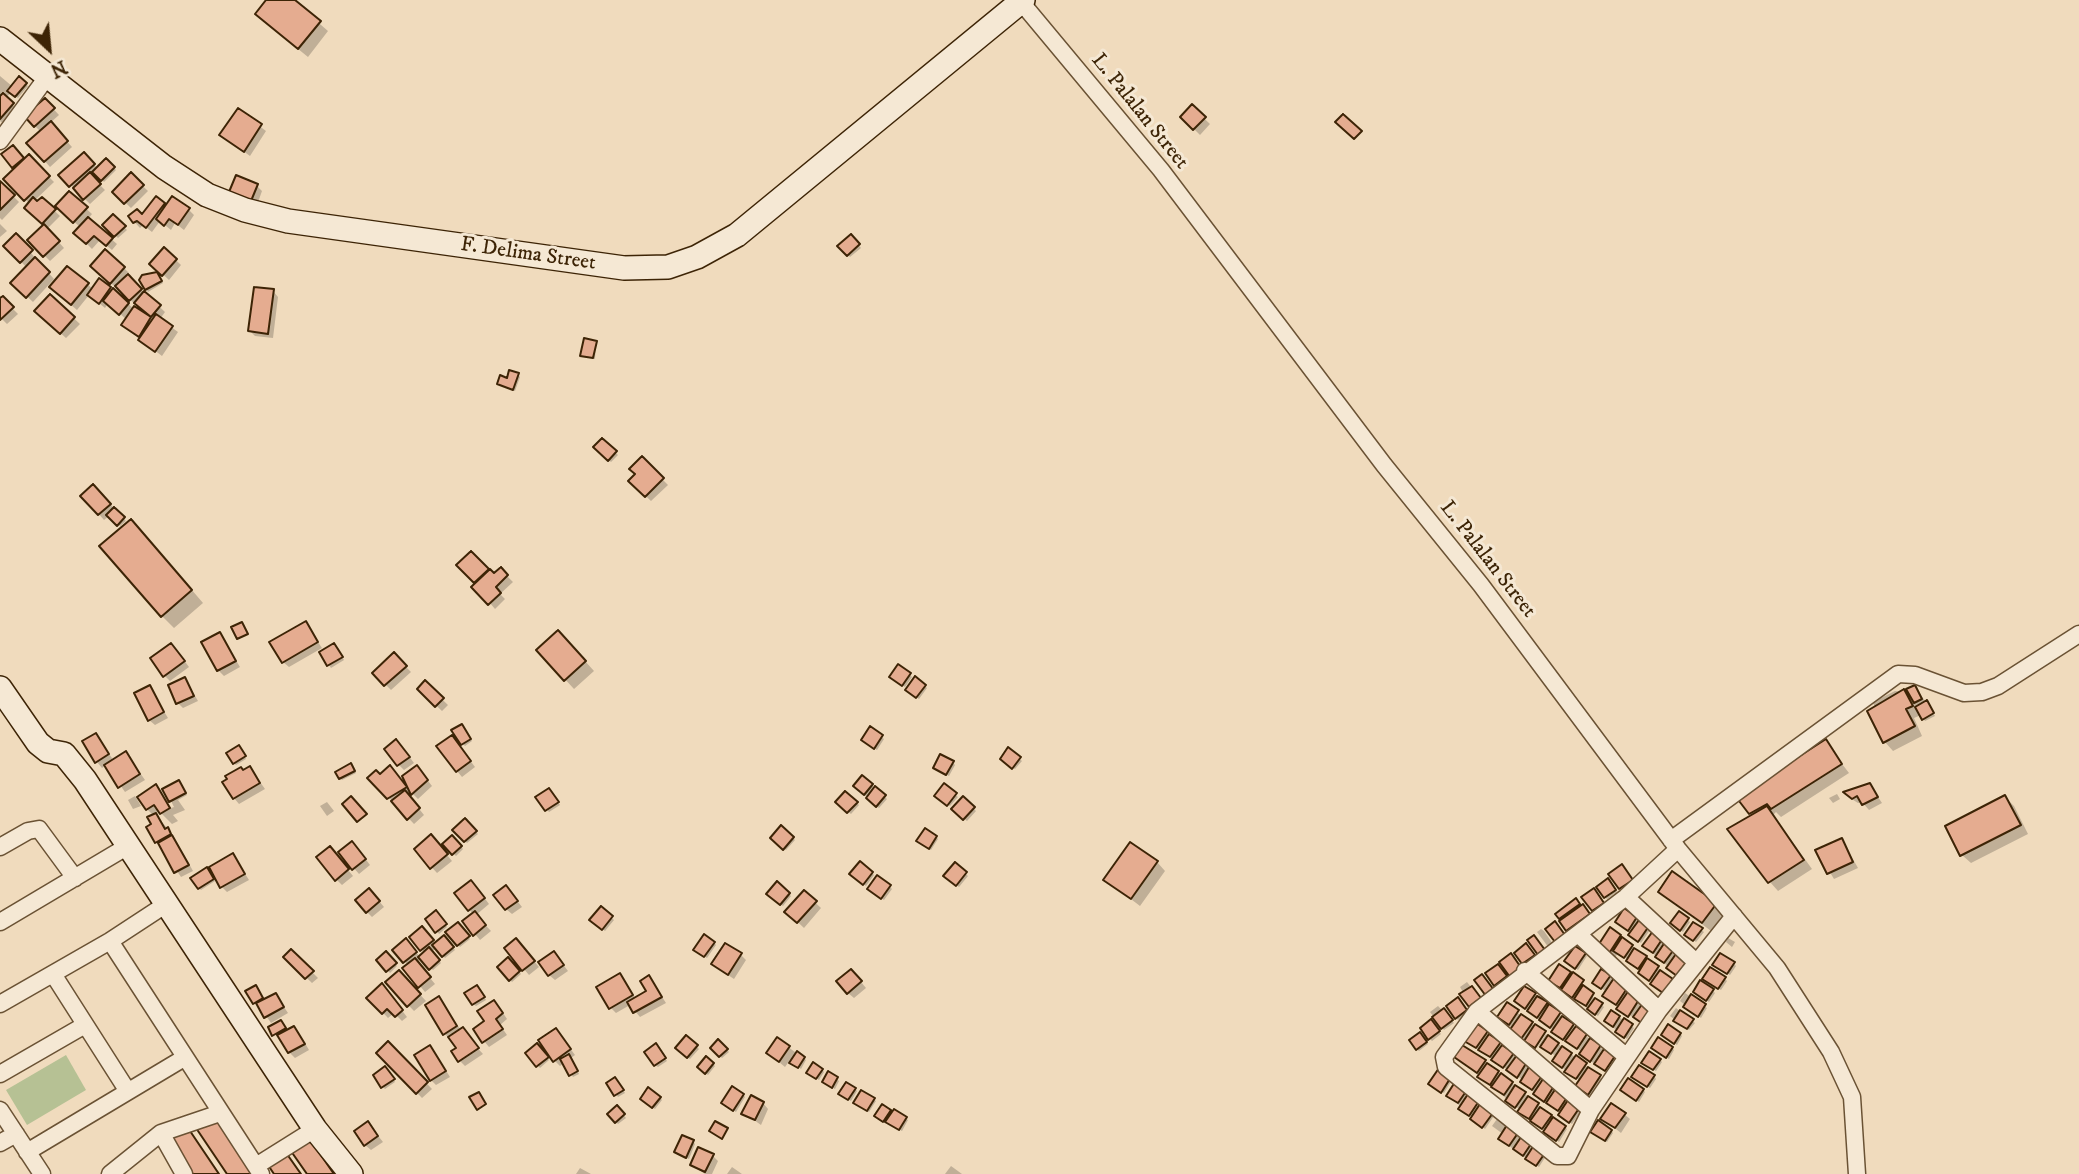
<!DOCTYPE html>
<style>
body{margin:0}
#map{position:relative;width:2079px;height:1174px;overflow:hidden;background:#f0dbbd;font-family:"IM FELL DW Pica",serif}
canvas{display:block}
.north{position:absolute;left:14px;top:14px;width:70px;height:70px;-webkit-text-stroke:5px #f5e8d4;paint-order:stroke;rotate:154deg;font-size:19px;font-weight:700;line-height:28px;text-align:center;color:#3d2406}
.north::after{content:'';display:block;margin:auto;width:24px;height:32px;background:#3d2406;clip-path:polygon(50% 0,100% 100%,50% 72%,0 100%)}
</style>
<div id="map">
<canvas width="2079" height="1174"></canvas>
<div class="north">N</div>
</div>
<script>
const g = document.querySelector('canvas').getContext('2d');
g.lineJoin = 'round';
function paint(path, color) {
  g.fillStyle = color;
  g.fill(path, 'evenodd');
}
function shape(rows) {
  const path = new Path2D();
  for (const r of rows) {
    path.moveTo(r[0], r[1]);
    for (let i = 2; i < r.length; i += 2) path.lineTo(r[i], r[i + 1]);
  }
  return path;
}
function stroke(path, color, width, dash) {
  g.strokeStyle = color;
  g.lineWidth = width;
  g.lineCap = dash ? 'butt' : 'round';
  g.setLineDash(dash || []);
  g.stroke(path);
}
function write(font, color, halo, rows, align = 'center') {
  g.font = font + ' "IM FELL DW Pica",serif';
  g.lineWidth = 6;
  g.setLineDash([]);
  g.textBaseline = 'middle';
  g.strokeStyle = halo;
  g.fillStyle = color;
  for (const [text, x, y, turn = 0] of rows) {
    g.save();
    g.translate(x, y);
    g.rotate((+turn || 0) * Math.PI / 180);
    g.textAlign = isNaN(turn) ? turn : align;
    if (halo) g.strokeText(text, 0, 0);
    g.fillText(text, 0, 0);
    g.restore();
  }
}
const green = shape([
 [66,1055,86,1090,27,1125,6,1090]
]);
const shadow = shape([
 [269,0,292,0,328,31,308,57,266,23],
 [0,76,13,87,19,79,28,86,18,98,11,93,5,98,18,110,5,125,0,121],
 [45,100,59,115,50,123,72,147,50,167,29,143,41,132,35,126],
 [1192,107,1210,124,1200,135,1182,117],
 [238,110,266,131,250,156,221,135],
 [13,147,25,161,29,157,54,182,34,201,37,204,42,199,60,216,47,229,64,248,50,261,29,240,45,225,26,208,30,204,6,179,16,169,13,167],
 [84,154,98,169,106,161,116,170,104,182,96,173,92,177,105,190,90,204,61,175],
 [131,175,148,191,131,208,114,192],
 [0,183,19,202,2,220,0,218],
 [257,186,262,191,257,205,236,197],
 [69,193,92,214,88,219,117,244,112,250,100,240,92,249,76,233,81,228,57,206],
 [163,204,189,210,194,215,184,230,175,223,171,230,160,221,152,232,143,225,140,228,130,217,142,216],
 [113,216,127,230,118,238,105,225],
 [0,224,7,231,0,237],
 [16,236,54,279,33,302,13,283,27,268,6,246],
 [851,236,861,248,850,257,840,246],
 [164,249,181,265,169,280,151,263],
 [68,268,93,289,110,288,134,309,150,317,98,272,124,268,129,273,127,276,165,312,160,319,178,332,162,356,129,331,123,325,127,320,108,303,105,308,89,295,77,310,57,293],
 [159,277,163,283,148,292,146,289],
 [273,291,278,297,273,338,255,336,249,330],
 [50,296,80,324,66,338,36,311],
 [2,298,18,314,7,324,0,317],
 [596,342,595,359,585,357,582,355],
 [518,375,520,377,515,391,499,384],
 [602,440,618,455,611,462,595,447],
 [642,459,668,485,651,501,630,481,637,474],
 [99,492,126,521,120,526,109,516,104,520,83,496],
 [143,533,203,603,174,628,162,616],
 [471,553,494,576,501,570,513,582,500,594,505,599,495,609,458,565],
 [305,623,322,648,289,667,283,662],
 [220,634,240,667,224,676,218,670],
 [567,641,594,671,574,689,538,650],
 [336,647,344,660,331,668,321,653],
 [177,651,189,667,170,681,164,675],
 [394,655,411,672,391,690,374,673],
 [910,675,912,677,905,687,893,679],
 [185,679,198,701,183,708,178,703],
 [915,679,927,688,919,699,907,690],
 [425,683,448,705,442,711,419,689],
 [149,687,168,718,155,725,149,720],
 [1917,689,1935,716,1925,721,1921,715,1914,718,1922,736,1893,751,1885,742,1873,702,1895,691,1904,692,1914,701],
 [464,728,472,741,465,746,463,744],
 [871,729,884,739,877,750,865,742],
 [96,735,114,761,126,753,145,780,125,792,106,765,102,768,97,762,84,742],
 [1825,742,1849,773,1781,817,1776,812,1773,815,1812,869,1778,891,1770,882,1750,813],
 [457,743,475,767,462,777,457,771],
 [402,747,414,763,404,770,399,765],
 [241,750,246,759,236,765,234,763],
 [1009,750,1022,761,1015,769,1002,759],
 [953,763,955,765,949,776,937,770],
 [250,768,265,789,239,804,234,798,244,771],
 [353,768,356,773,342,780,340,778],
 [396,773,409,791,422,773,432,786,418,799,412,793,408,795,424,815,414,824,370,778],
 [862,777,887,799,879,808,855,786],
 [181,784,187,795,178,800,185,810,173,815,178,821,172,824,159,811,155,814,173,835,193,871,181,877,157,842,154,816,147,809,156,786,171,808,174,807,171,801],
 [1870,785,1882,803,1869,810,1862,802,1858,803,1850,798],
 [944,786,958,797,950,806,937,796],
 [551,792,560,805,549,812,538,798],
 [846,793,859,805,851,814,837,802],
 [1837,794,1840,799,1833,803,1829,798],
 [135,796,141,806,133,809,128,800],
 [2005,797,2014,806,2028,834,1971,863,1962,855],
 [963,798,976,811,967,821,953,809],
 [327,802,334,811,327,816,320,806],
 [465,821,478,834,467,843,455,830],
 [781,828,795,840,786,850,772,838],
 [452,837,463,849,456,856,444,844],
 [936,837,938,839,931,850,920,843],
 [1842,840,1858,868,1834,879,1817,851],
 [436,842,452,861,437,873,416,850],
 [358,849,370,865,359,874,341,853],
 [335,854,353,876,342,885,336,879],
 [233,855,249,880,227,892,222,887],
 [1157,862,1165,871,1140,906,1106,880],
 [860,863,874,875,866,886,851,874],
 [955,864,968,876,959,887,946,876],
 [209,872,215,881,201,890,199,888],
 [1673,874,1724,913,1711,931,1660,892],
 [1610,883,1617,892,1607,899,1605,897],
 [777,884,791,896,783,906,768,894],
 [890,887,892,889,884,900,871,891],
 [477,888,489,904,476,915,491,931,480,940,475,934,473,914,457,894],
 [804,892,821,908,804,928,787,912],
 [511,893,522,907,512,914,506,909],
 [374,895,384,907,372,917,367,912],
 [1576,901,1594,920,1573,935,1560,918],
 [601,908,614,920,605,931,592,920],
 [436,913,447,927,439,934,437,931],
 [1679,913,1690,922,1683,932,1674,925],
 [1636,918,1650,930,1641,943,1619,924],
 [458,924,470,939,460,947,448,932],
 [1541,929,1544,931,1555,947,1549,948,1537,932],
 [1701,930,1704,932,1696,942,1686,934],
 [428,934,436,944,444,937,455,950,445,958,437,948,431,952,441,963,433,970,421,958,417,962,435,984,425,992,405,968,408,965,395,950,411,946,420,957,425,953,411,937],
 [1620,936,1674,982,1666,994,1629,960,1618,953,1614,959,1604,953],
 [1728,938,1735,942,1732,947,1726,942],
 [1662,939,1690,962,1680,977,1647,948],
 [714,943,716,945,707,958,698,952],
 [521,946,539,967,529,975,524,969],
 [291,951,318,978,312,983,285,957],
 [386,954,397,966,390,973,378,960],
 [1585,954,1587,956,1578,970,1568,963],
 [741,955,746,960,734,979,719,969],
 [508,959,521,974,512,982,499,967],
 [559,959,568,971,555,980,549,975],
 [1734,964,1736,966,1730,975,1717,967],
 [399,972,426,1001,414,1011,387,983],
 [1570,973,1583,981,1582,987,1604,1007,1598,1016,1552,983],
 [619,975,636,999,648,992,649,977,666,1003,640,1017,630,1005,616,1013,611,1008],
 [856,976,866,988,854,998,848,993],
 [1610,977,1645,1004,1635,1019,1610,1001,1604,996,1607,992,1596,985],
 [1725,979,1727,981,1721,990,1707,981],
 [1467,982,1482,1001,1472,1008,1460,987],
 [258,989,265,1001,276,995,288,1013,271,1023,258,1004,254,1003],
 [479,989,486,1000,476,1006,473,1004],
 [387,991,407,1017,402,1021,394,1013,388,1018,369,998],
 [1713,991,1715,993,1709,1002,1697,994],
 [1685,993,1707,1008,1701,1018,1680,1001],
 [1535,995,1616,1060,1607,1072,1583,1056,1582,1052,1518,1003],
 [439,999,461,1030,483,1054,465,1066,460,1061,458,1048,444,1033],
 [1460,1001,1468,1013,1458,1020,1456,1017],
 [1508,1005,1535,1027,1528,1043,1502,1019],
 [1438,1006,1454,1023,1444,1030,1430,1012],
 [499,1007,507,1019,500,1025,507,1035,489,1047,484,1041,487,1021],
 [1676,1008,1695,1023,1689,1030,1670,1016],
 [1619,1017,1634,1028,1627,1039,1608,1023],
 [283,1024,287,1031,294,1028,299,1033,309,1050,295,1058,289,1052,279,1035,274,1034],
 [1433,1024,1441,1034,1432,1041,1430,1039],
 [1486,1032,1581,1111,1572,1124,1562,1117,1562,1112,1537,1096,1523,1080,1469,1043],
 [1420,1034,1428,1044,1419,1051,1417,1049],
 [1546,1034,1606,1082,1595,1099,1583,1091,1580,1081,1556,1063,1557,1057,1540,1045,1537,1048],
 [1680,1034,1682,1036,1677,1045,1665,1037],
 [561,1036,575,1055,571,1058,579,1074,573,1077,564,1063,560,1066,555,1061],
 [687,1038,699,1049,690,1059,678,1048],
 [777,1039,806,1060,801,1069,790,1060,785,1067,768,1053],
 [718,1041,729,1052,722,1058,712,1048],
 [388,1043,432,1089,422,1098,378,1053],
 [537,1045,549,1060,540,1068,527,1053],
 [658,1048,667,1061,658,1067,655,1065],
 [1672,1048,1674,1050,1669,1059,1655,1050],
 [435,1053,450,1077,436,1085,431,1080],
 [1456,1057,1485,1061,1512,1083,1567,1129,1559,1142],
 [706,1059,715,1066,708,1075,699,1067],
 [1660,1060,1662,1062,1656,1071,1645,1065],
 [387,1070,395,1082,385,1089,383,1087],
 [822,1070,824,1072,819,1080,810,1074],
 [1439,1071,1452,1080,1444,1093,1433,1086],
 [829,1073,839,1081,835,1089,826,1084],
 [1654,1076,1656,1079,1650,1088,1635,1079],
 [617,1081,625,1093,618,1097,608,1083],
 [1455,1085,1494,1116,1485,1129,1450,1097],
 [855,1089,857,1091,851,1101,843,1096],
 [1643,1090,1645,1092,1639,1102,1624,1092],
 [743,1095,745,1097,736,1112,726,1105],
 [660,1098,662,1100,655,1109,644,1101],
 [873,1099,876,1101,869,1112,858,1105],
 [763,1103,768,1109,761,1125,744,1113],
 [617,1107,626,1118,618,1124,609,1114],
 [890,1112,908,1120,902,1131,878,1118],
 [1624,1114,1630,1119,1621,1133,1602,1118],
 [1497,1119,1546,1156,1539,1167,1502,1141,1503,1134,1492,1126],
 [368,1123,383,1142,371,1150,365,1145],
 [188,1130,196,1139,220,1174,195,1174],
 [1611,1131,1613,1133,1607,1142,1595,1134],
 [693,1142,695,1144,689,1159,678,1154],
 [713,1156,718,1161,712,1174,705,1174,692,1165],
 [951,1166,962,1174,963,1174,945,1174],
 [732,1167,742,1174,727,1174],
 [580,1168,591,1174,576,1174]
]);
const building = shape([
 [266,0,295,0,321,21,298,49,255,14,266,0],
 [19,76,27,83,15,97,7,91,19,76],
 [3,93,14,103,0,119,0,96,3,93],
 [45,98,55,108,34,127,24,116,45,98],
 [1192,104,1206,117,1193,130,1180,117,1192,104],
 [238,108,262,124,244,152,219,135,238,108],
 [1343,114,1362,131,1354,139,1335,122,1343,114],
 [51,121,68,141,44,162,26,143,51,121],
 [13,145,24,158,12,168,1,154,13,145],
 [84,152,95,164,69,187,58,175,84,152],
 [29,154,50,176,24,201,3,179,29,154],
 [106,158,115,167,101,181,92,172,106,158],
 [90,172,101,184,83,200,73,188,90,172],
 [131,172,144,185,124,204,112,192,131,172],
 [236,175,258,184,251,201,229,192,236,175],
 [0,181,15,195,0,210,0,181],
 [69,191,88,207,73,223,55,206,69,191],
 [156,196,165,203,146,228,137,221,133,223,128,216,137,209,142,214,156,196],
 [172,196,190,208,178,225,169,219,164,226,156,219,172,196],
 [33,197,37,201,42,197,56,209,42,224,24,208,33,197],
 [113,214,126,226,114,237,102,225,113,214],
 [88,217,113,238,106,246,94,236,86,244,73,233,88,217],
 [44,224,60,241,43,257,27,240,44,224],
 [16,233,33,250,20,263,3,246,16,233],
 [851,234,860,244,847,256,837,246,851,234],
 [164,247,177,259,162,276,149,264,164,247],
 [105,249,125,267,110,284,90,266,105,249],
 [35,257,50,272,26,298,10,283,35,257],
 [67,266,89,283,71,305,49,287,67,266],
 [157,272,162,281,145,290,139,280,142,275,157,272],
 [128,274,142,289,129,301,115,286,128,274],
 [99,278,111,287,99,304,87,295,99,278],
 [254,287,274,289,268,334,248,331,254,287],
 [113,288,129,303,119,315,103,301,113,288],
 [144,291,161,305,151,317,134,303,144,291],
 [50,294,75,317,60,334,34,311,50,294],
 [3,296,14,307,0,320,0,298,3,296],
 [134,306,151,317,139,337,121,325,134,306],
 [156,314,173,326,155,352,138,340,156,314],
 [584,338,597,341,593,358,580,356,584,338],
 [509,370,519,373,513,390,497,384,500,375,507,378,509,370],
 [602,438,617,451,608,461,593,447,602,438],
 [642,456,664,478,645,497,628,481,635,474,629,469,642,456],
 [93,484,111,504,98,515,80,496,93,484],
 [114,507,125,517,117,526,106,515,114,507],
 [131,519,192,590,161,617,99,546,131,519],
 [471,551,489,569,474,583,456,565,471,551],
 [501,567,508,575,496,587,501,593,488,605,471,587,490,569,494,573,501,567],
 [306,621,318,642,282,663,269,642,306,621],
 [242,622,248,634,237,639,231,627,242,622],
 [558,630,586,661,564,681,536,650,558,630],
 [220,632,236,661,217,671,201,642,220,632],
 [171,643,185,661,163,677,150,658,171,643],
 [334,643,343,657,327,666,319,652,334,643],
 [394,652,407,666,384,686,372,673,394,652],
 [898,664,911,673,902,686,889,677,898,664],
 [915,676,926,685,916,698,905,690,915,676],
 [185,677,194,696,176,704,168,685,185,677],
 [425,680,444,698,435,707,417,689,425,680],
 [150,685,164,712,148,721,134,693,150,685],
 [1915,685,1922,699,1914,703,1906,689,1915,685],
 [1904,689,1913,706,1906,709,1915,726,1883,743,1867,711,1904,689],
 [1927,700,1934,713,1922,720,1915,707,1927,700],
 [462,724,471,739,461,745,451,730,462,724],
 [870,726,883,735,874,749,861,740,870,726],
 [96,733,109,754,95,763,82,741,96,733],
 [452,735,471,761,456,772,436,746,452,735],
 [396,739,410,757,397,766,384,749,396,739],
 [1826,739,1842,764,1771,809,1767,804,1749,814,1736,797,1826,739],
 [239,745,246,756,233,764,226,753,239,745],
 [1008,747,1021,757,1012,769,1000,759,1008,747],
 [126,751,140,774,118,788,104,765,126,751],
 [940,754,954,761,946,775,933,768,940,754],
 [351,763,355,771,339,779,335,772,351,763],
 [390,765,407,787,387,799,367,778,376,770,380,774,390,765],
 [417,765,428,780,411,795,402,776,417,765],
 [250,766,260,783,233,799,222,782,227,779,225,776,241,767,243,770,250,766],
 [862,775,873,784,864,795,853,786,862,775],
 [179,780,186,793,169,802,162,789,179,780],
 [944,783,957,793,947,806,934,796,944,783],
 [1870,783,1878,797,1862,805,1857,796,1852,799,1843,792,1870,783],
 [156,784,170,808,160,814,154,805,146,810,137,797,156,784],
 [875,786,886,795,876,807,866,798,875,786],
 [549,788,559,802,545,811,535,797,549,788],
 [405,790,420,808,407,820,391,801,405,790],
 [845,791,858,802,847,813,835,802,845,791],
 [2005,795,2021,825,1960,856,1945,826,2005,795],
 [351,796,367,814,357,822,342,804,351,796],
 [963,796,975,807,963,820,951,809,963,796],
 [1767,806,1804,860,1768,883,1727,829,1767,806],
 [156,813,165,829,168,827,171,834,155,843,146,827,151,824,147,817,156,813],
 [465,818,477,831,464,842,452,830,465,818],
 [781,825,794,837,783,850,770,838,781,825],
 [925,828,937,836,929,849,916,841,925,828],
 [431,834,448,854,430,869,414,849,431,834],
 [172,835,189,865,174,873,158,843,172,835],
 [452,835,462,846,452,855,442,844,452,835],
 [1842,838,1853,862,1827,874,1815,850,1842,838],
 [352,841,366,859,352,870,338,852,352,841],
 [1130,842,1158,861,1131,899,1103,880,1130,842],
 [330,846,349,869,335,881,316,857,330,846],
 [233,853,245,874,220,888,209,867,233,853],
 [860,861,873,872,863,885,849,874,860,861],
 [955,862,967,872,956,886,943,876,955,862],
 [1622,864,1633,880,1619,889,1608,874,1622,864],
 [207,867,214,879,198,889,190,878,207,867],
 [1672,871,1717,903,1702,923,1658,892,1672,871],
 [877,875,891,885,881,899,867,889,877,875],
 [1608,878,1616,890,1604,898,1596,887,1608,878],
 [471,880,485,898,468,911,454,893,471,880],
 [777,881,790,893,780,905,766,894,777,881],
 [506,885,518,901,505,910,493,895,506,885],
 [369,888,380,901,366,913,355,900,369,888],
 [1594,888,1604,903,1592,911,1581,897,1594,888],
 [804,890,817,901,797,923,784,912,804,890],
 [1576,898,1580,904,1559,919,1555,914,1576,898],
 [1583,904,1590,914,1566,931,1559,921,1583,904],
 [601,906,613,916,602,930,589,920,601,906],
 [1624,908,1637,917,1628,931,1615,922,1624,908],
 [436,910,447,924,435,933,425,919,436,910],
 [475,911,486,925,473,936,462,921,475,911],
 [1679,911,1689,918,1680,931,1670,923,1679,911],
 [1639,920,1649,926,1638,942,1628,935,1639,920],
 [1555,921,1565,935,1555,942,1545,929,1555,921],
 [458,922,470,936,457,946,445,932,458,922],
 [1693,922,1703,928,1693,941,1684,935,1693,922],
 [422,926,434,940,420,951,409,937,422,926],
 [1610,927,1621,935,1608,955,1597,947,1610,927],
 [1653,931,1663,938,1653,953,1642,946,1653,931],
 [704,934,715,942,704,957,693,950,704,934],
 [444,935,454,947,442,957,432,945,444,935],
 [1534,935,1545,950,1538,955,1527,940,1534,935],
 [1622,937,1633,945,1624,958,1613,951,1622,937],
 [406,938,417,952,403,963,392,950,406,938],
 [516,938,535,961,522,971,504,948,516,938],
 [1665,942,1675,948,1664,963,1655,957,1665,942],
 [725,943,742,953,728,975,711,964,725,943],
 [1526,943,1535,955,1522,964,1514,953,1526,943],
 [1575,946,1586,953,1575,969,1564,961,1575,946],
 [429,947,440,960,429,970,418,957,429,947],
 [1634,948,1647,956,1638,969,1626,961,1634,948],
 [291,949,314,971,305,979,283,957,291,949],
 [386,951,397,963,386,972,376,960,386,951],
 [554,951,564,965,548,976,538,962,554,951],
 [1678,951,1689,958,1677,976,1666,968,1678,951],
 [1511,953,1522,969,1510,977,1499,962,1511,953],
 [1720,953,1735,962,1727,974,1712,965,1720,953],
 [508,957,520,971,509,981,497,967,508,957],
 [415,958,431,977,418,988,402,968,415,958],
 [1647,958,1659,966,1649,981,1638,973,1647,958],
 [1498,964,1507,976,1494,986,1485,973,1498,964],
 [1559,964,1571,972,1560,988,1548,981,1559,964],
 [1710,967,1726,977,1718,989,1702,979,1710,967],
 [851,969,862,981,847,994,836,981,851,969],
 [1601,969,1611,975,1601,989,1592,983,1601,969],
 [399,970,421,994,407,1007,385,982,399,970],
 [1660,970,1673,979,1663,993,1650,984,1660,970],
 [1573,972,1584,980,1572,998,1561,990,1573,972],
 [620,973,633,995,609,1009,596,987,620,973],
 [1482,974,1494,990,1486,996,1474,980,1482,974],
 [649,975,662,997,633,1013,627,1002,646,991,640,981,649,975],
 [1614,978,1628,987,1616,1005,1602,996,1614,978],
 [1700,980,1714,989,1706,1001,1693,992,1700,980],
 [382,983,403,1010,395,1017,387,1009,382,1014,366,998,382,983],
 [256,985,263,998,253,1004,245,991,256,985],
 [477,985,485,997,472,1005,464,993,477,985],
 [1583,985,1594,993,1586,1006,1574,999,1583,985],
 [1472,986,1481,998,1469,1007,1459,994,1472,986],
 [1524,986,1536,993,1525,1009,1514,1001,1524,986],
 [1629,990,1640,998,1628,1017,1616,1009,1629,990],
 [276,993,284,1007,264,1018,256,1003,276,993],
 [1691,994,1706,1004,1698,1017,1683,1007,1691,994],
 [439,996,457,1026,443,1035,425,1005,439,996],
 [1537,996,1548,1002,1537,1018,1527,1011,1537,996],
 [1458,997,1467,1010,1455,1019,1446,1006,1458,997],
 [1595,998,1603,1003,1595,1015,1587,1009,1595,998],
 [494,1000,503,1013,496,1019,503,1029,482,1043,473,1029,484,1021,477,1011,494,1000],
 [1507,1002,1519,1010,1509,1025,1497,1017,1507,1002],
 [1643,1003,1653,1009,1643,1024,1633,1017,1643,1003],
 [1549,1004,1561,1012,1550,1028,1539,1020,1549,1004],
 [1444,1008,1453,1020,1441,1029,1432,1017,1444,1008],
 [1611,1010,1620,1016,1613,1027,1604,1021,1611,1010],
 [1680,1010,1694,1019,1687,1029,1673,1021,1680,1010],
 [1521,1014,1533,1022,1521,1039,1509,1031,1521,1014],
 [1562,1016,1574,1024,1563,1040,1551,1032,1562,1016],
 [1624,1018,1633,1024,1624,1038,1615,1032,1624,1018],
 [1431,1019,1440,1031,1428,1040,1420,1028,1431,1019],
 [281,1020,286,1028,272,1036,268,1027,281,1020],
 [1476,1023,1488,1031,1476,1048,1464,1041,1476,1023],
 [1535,1024,1546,1031,1535,1048,1524,1041,1535,1024],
 [1668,1024,1681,1033,1674,1044,1661,1035,1668,1024],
 [294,1026,305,1044,288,1053,277,1035,294,1026],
 [1576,1026,1587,1034,1577,1049,1565,1041,1576,1026],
 [463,1027,479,1048,458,1062,451,1051,456,1048,448,1037,463,1027],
 [556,1028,571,1049,553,1062,538,1040,556,1028],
 [1420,1032,1427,1042,1416,1050,1409,1040,1420,1032],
 [1489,1034,1501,1042,1490,1057,1478,1050,1489,1034],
 [686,1035,698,1045,687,1058,675,1048,686,1035],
 [1548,1035,1559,1043,1551,1054,1540,1047,1548,1035],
 [777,1037,790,1046,779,1062,766,1053,777,1037],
 [1658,1037,1673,1047,1666,1058,1651,1048,1658,1037],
 [1590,1038,1601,1045,1590,1062,1579,1054,1590,1038],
 [718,1039,728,1049,719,1057,710,1048,718,1039],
 [388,1041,428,1082,416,1094,376,1053,388,1041],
 [537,1043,549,1057,536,1067,525,1053,537,1043],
 [656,1043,666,1058,654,1066,644,1052,656,1043],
 [430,1045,446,1071,430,1081,414,1055,430,1045],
 [1462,1045,1486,1060,1477,1073,1454,1057,1462,1045],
 [1502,1045,1514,1053,1503,1068,1491,1060,1502,1045],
 [1562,1046,1572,1053,1562,1068,1552,1061,1562,1046],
 [1604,1049,1615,1056,1605,1071,1594,1064,1604,1049],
 [797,1051,805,1057,798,1068,789,1063,797,1051],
 [1649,1051,1661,1059,1653,1070,1641,1063,1649,1051],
 [569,1054,578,1071,569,1076,560,1059,569,1054],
 [1517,1055,1527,1062,1517,1078,1506,1070,1517,1055],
 [1576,1055,1587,1063,1576,1079,1564,1072,1576,1055],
 [706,1056,714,1063,705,1074,697,1067,706,1056],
 [813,1062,823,1069,816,1079,806,1073,813,1062],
 [1487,1063,1499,1071,1490,1085,1477,1077,1487,1063],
 [1639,1065,1655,1075,1647,1087,1631,1077,1639,1065],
 [385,1066,395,1079,381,1088,373,1075,385,1066],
 [1529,1067,1542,1076,1532,1090,1520,1082,1529,1067],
 [1588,1067,1601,1075,1588,1095,1575,1086,1588,1067],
 [1439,1068,1451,1077,1441,1093,1428,1084,1439,1068],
 [828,1071,838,1077,832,1088,822,1082,828,1071],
 [1501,1073,1513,1082,1504,1095,1491,1087,1501,1073],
 [615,1077,624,1090,614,1096,606,1083,615,1077],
 [1628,1078,1644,1089,1636,1101,1620,1090,1628,1078],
 [1543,1079,1554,1086,1544,1102,1533,1094,1543,1079],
 [846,1082,856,1088,848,1100,838,1094,846,1082],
 [1455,1082,1467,1090,1458,1103,1446,1096,1455,1082],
 [1515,1085,1526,1092,1515,1108,1505,1101,1515,1085],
 [732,1086,744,1094,733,1111,721,1103,732,1086],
 [648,1087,661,1097,652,1108,640,1099,648,1087],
 [1556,1088,1568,1096,1558,1111,1546,1103,1556,1088],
 [861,1090,875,1098,867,1111,853,1103,861,1090],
 [479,1092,486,1104,477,1110,469,1097,479,1092],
 [1468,1094,1479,1101,1469,1116,1458,1109,1468,1094],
 [751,1095,764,1102,755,1120,741,1114,751,1095],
 [1528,1096,1539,1103,1529,1119,1517,1112,1528,1096],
 [1568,1100,1580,1107,1569,1123,1558,1115,1568,1100],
 [1611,1103,1626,1113,1615,1128,1600,1119,1611,1103],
 [882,1104,891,1110,883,1122,874,1116,882,1104],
 [1480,1104,1493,1113,1482,1128,1470,1119,1480,1104],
 [617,1105,625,1114,615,1123,607,1114,617,1105],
 [1540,1107,1552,1115,1542,1129,1530,1121,1540,1107],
 [894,1109,907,1117,899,1130,885,1122,894,1109],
 [212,1113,254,1174,227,1174,194,1125,212,1113],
 [1553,1117,1566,1126,1556,1141,1543,1132,1553,1117],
 [1598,1120,1612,1130,1605,1141,1590,1132,1598,1120],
 [368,1121,378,1136,364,1146,354,1131,368,1121],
 [715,1121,728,1128,722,1139,709,1131,715,1121],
 [1507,1125,1518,1133,1509,1146,1498,1139,1507,1125],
 [188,1128,219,1174,193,1174,170,1140,188,1128],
 [305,1132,334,1174,307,1174,286,1144,305,1132],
 [682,1135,694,1140,686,1158,674,1152,682,1135],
 [1521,1137,1531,1144,1523,1156,1513,1149,1521,1137],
 [1534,1145,1545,1153,1536,1166,1525,1159,1534,1145],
 [282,1147,301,1174,274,1174,264,1159,282,1147],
 [698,1147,714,1154,705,1172,690,1165,698,1147]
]);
const street = shape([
 [1021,2,1161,170,1384,465,1481,585,1678,849,1777,968,1831,1052,1852,1097,1857,1174],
 [0,141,47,77],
 [1671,840,1898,674,1915,675,1964,693,1982,692,1998,686,2079,634],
 [0,847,28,831,39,829,75,878],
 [1678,849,1626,897,1477,1011,1444,1057,1446,1067,1557,1156,1568,1156,1591,1110,1659,1010,1734,916],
 [1626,897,1696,962],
 [0,922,128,846],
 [1578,934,1659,1010],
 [110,941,261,1174],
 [1525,971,1627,1057],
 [53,974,127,1090],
 [0,1004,110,941,168,903],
 [1477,1011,1591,1110],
 [0,1074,85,1025],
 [0,1110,42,1174],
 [161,1133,184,1174],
 [0,1143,16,1134],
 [27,1152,184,1058],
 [256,1166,315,1129],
 [110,1174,161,1133,220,1113]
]);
const secondary = shape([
 [0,39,164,167,207,195,245,210,288,221,624,268,668,267,697,257,737,235,1023,0],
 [0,688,38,743,48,751,64,754,85,780,315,1129,351,1174]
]);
const streetNames = [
 ["L. Palalan Street",1139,112,51],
 ["F. Delima Street",528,255,8],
 ["L. Palalan Street",1487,560,52]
];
paint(green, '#b6c194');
paint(shadow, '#0003');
paint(building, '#e5ac90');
stroke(building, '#3d2406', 2);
stroke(street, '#6a5234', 19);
stroke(secondary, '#3d2406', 26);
stroke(street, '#f5e8d4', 16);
stroke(secondary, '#f5e8d4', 23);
write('21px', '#3d2406', '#f5e8d4', streetNames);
</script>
